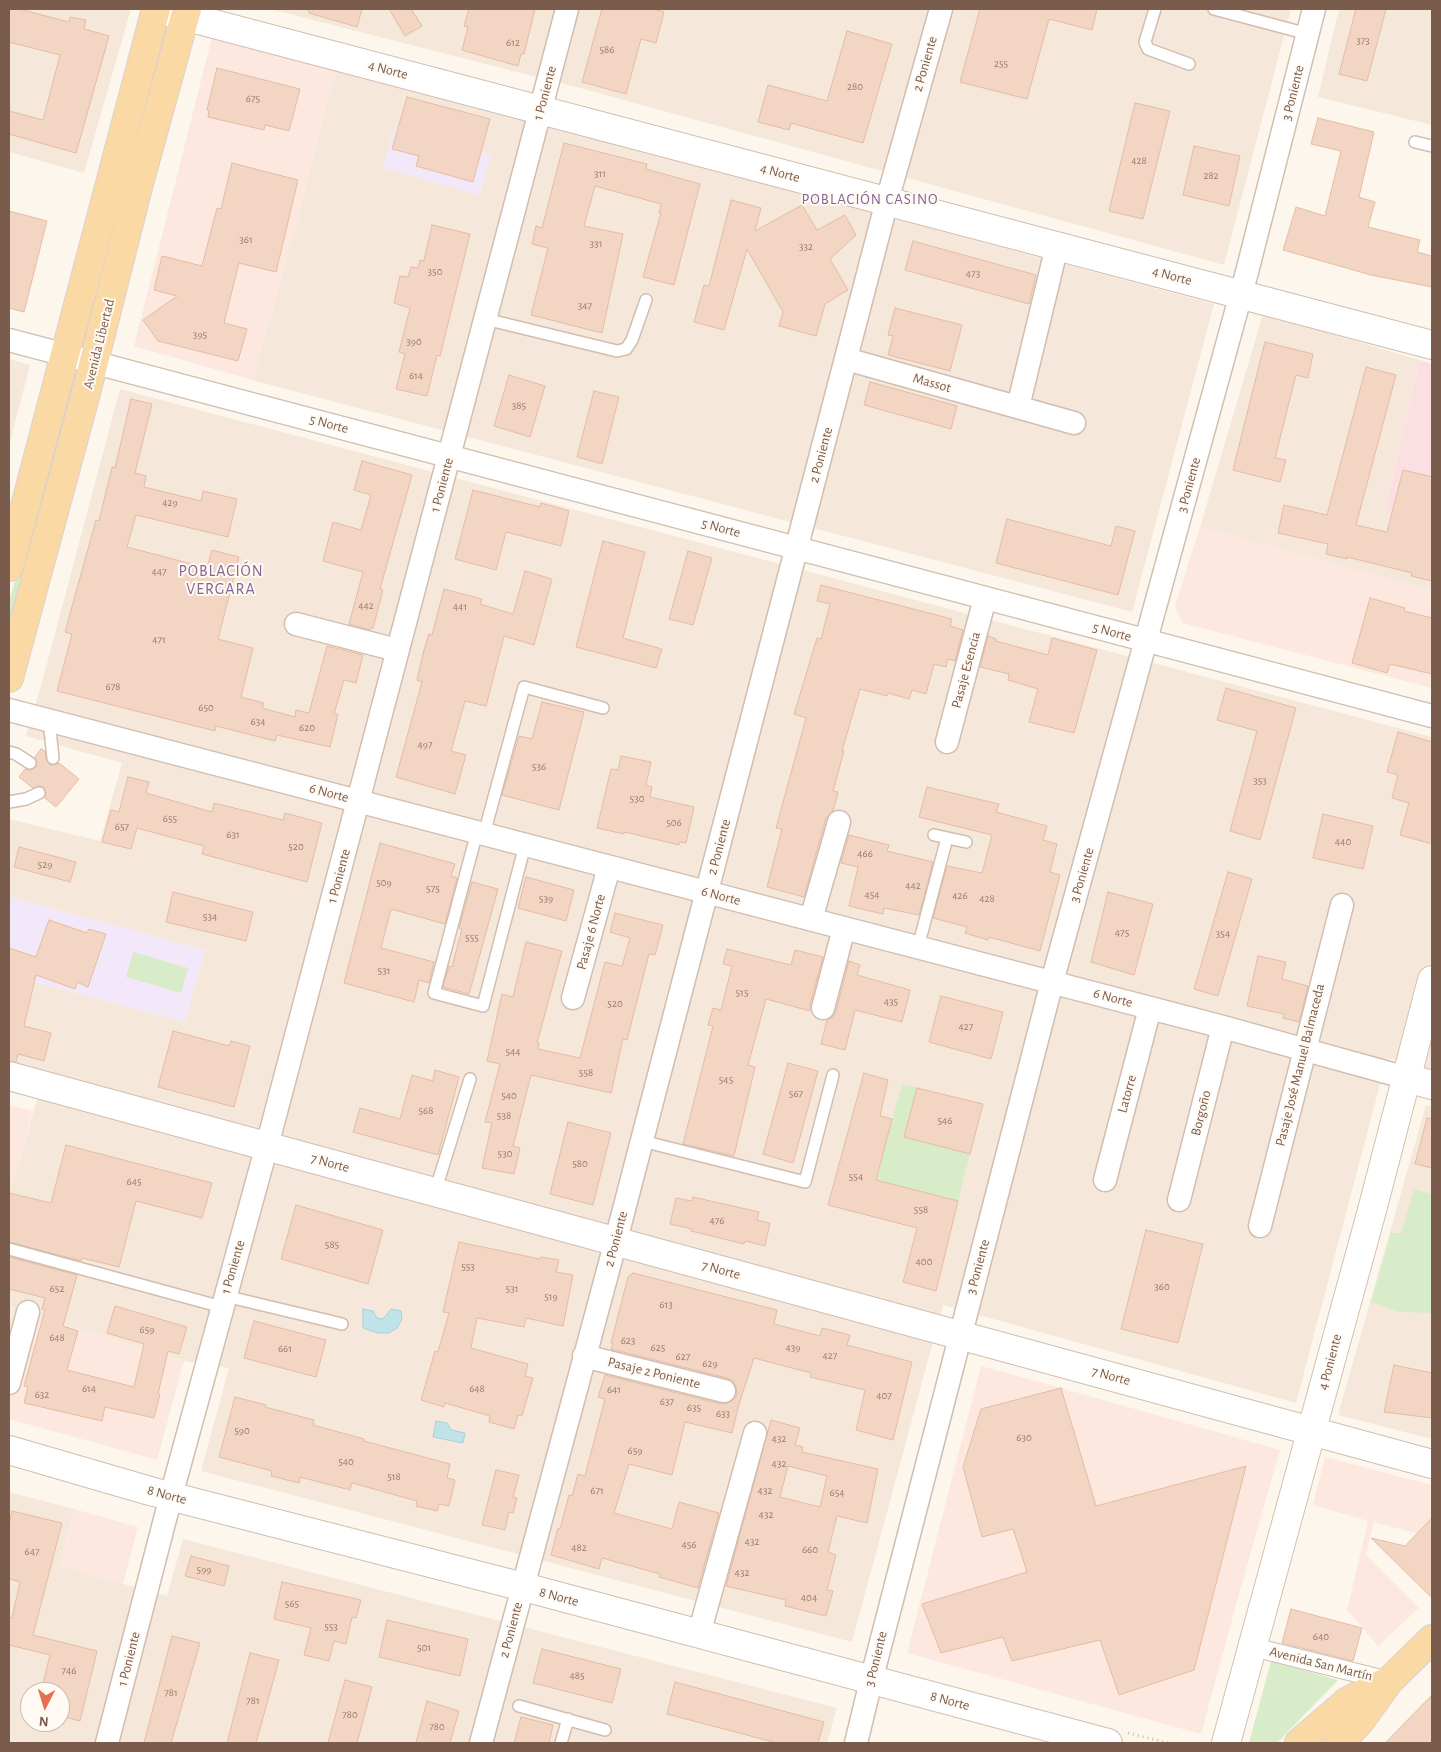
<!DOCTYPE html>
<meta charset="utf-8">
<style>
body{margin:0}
#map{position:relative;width:1441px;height:1752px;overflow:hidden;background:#fdf6ec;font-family:"Alegreya Sans",sans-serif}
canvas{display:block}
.frame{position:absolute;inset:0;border:10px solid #7a5c4d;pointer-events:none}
.north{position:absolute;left:20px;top:1682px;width:50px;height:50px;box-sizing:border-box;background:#fffaf3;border:1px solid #cabbb1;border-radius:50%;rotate:185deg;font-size:14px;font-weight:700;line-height:20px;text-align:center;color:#7a5c4d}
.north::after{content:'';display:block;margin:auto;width:18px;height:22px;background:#e76f51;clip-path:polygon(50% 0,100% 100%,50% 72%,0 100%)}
</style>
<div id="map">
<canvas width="1441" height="1752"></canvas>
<div class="frame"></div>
<div class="north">N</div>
</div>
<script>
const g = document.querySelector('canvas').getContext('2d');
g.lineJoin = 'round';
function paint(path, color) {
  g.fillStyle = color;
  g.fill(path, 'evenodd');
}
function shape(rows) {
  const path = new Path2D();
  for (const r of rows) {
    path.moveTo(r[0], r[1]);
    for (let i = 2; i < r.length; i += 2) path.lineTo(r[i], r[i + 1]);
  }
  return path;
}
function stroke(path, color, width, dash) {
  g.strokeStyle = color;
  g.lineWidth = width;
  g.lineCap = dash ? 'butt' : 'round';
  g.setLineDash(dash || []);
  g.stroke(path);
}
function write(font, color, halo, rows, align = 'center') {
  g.font = font + ' "Alegreya Sans",sans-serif';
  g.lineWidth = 4;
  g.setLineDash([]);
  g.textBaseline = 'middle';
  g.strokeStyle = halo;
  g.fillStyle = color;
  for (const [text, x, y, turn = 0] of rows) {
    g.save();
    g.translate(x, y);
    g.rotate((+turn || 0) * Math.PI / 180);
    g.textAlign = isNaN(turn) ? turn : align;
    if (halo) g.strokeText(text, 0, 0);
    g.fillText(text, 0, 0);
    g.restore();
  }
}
const residential = shape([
 [9,9,131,9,84,173,9,152],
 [270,9,1291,9,1224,265,580,88],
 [1339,9,1432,9,1432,125,1318,97],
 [336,70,1214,304,1132,612,252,380,281,279],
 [1263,314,1420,360,1384,511,1432,525,1432,591,1200,527],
 [9,359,30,365,9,446],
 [120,389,1432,737,1432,1070,1387,1058,1296,1403,943,1305,852,1642,201,1471,229,1368,184,1361,9,1307,9,1182,13,1182,45,1073,9,1061,9,975,185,1022,204,950,9,897,9,819,100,841,122,763,26,736,41,686],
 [1426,1105,1432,1107,1432,1439,1338,1415],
 [9,1492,74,1509,59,1566,167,1596,183,1539,837,1708,827,1743,9,1743],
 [30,1692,60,1692,60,1722,30,1722]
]);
const commercial = shape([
 [212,37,336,70,281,279,252,380,134,346],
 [1200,527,1432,591,1432,688,1182,623,1175,606],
 [9,1105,33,1111,13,1183,9,1182],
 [9,1307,184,1361,157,1460,9,1419],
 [981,1366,1061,1388,1280,1450,1239,1594,1201,1734,907,1653],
 [1325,1457,1432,1485,1432,1545,1422,1535,1374,1522,1366,1555,1419,1608,1378,1646,1347,1610,1368,1521,1313,1505],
 [74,1509,138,1527,123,1584,59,1566]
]);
const education = shape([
 [394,129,491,155,480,195,383,168],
 [9,897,205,950,185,1022,9,975]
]);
const medical = shape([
 [1420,360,1432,364,1432,525,1384,512]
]);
const green = shape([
 [69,383,76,384,9,627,9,602],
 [133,952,188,968,181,993,126,977],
 [902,1084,920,1088,908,1138,970,1154,958,1201,892,1184,883,1219,866,1215],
 [1414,1189,1432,1194,1432,1313,1399,1312,1371,1302,1391,1233,1401,1233],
 [1271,1661,1338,1680,1277,1743,1249,1743]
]);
const water = shape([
 [363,1309,373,1311,377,1318,383,1319,391,1309,401,1311,402,1319,397,1328,389,1333,378,1333,363,1328,363,1309],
 [436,1421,447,1423,451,1430,465,1433,463,1443,433,1437,436,1421]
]);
const building = shape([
 [9,9,19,9,69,22,70,17,86,20,84,29,109,36,76,153,9,134,9,111,43,120,60,55,9,42,9,9],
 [309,9,362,9,357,27,309,13,309,9],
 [389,9,411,9,422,26,405,36,389,9],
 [469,9,535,9,524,54,521,54,518,66,462,50,468,27,464,26,469,9],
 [602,9,653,9,664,12,656,43,641,39,626,94,582,82,602,9],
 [980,9,1097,9,1092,30,1049,19,1027,99,960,82,980,9],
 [1356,9,1386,9,1367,81,1339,74,1356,9],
 [847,31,892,44,863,143,791,123,789,130,758,122,768,85,827,101,847,31],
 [217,68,300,89,289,131,265,125,264,130,208,117,209,111,207,110,217,68],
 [407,97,490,119,473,182,416,166,419,156,392,149,407,97],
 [1135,103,1170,111,1143,219,1109,211,1135,103],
 [1318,118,1374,132,1359,197,1375,202,1368,227,1420,240,1417,252,1432,256,1432,287,1371,275,1283,250,1296,207,1325,216,1341,151,1311,144,1318,118],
 [564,143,647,164,646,169,700,184,674,285,643,277,661,213,659,213,661,204,595,186,584,226,623,234,602,333,531,315,548,248,532,244,536,226,542,228,564,143],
 [1194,146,1240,156,1229,206,1183,195,1194,146],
 [232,163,298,180,276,272,239,263,224,323,247,329,238,361,158,341,143,320,177,296,154,290,162,256,202,266,217,208,221,209,232,163],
 [731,200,761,208,755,231,802,205,817,230,845,215,856,235,830,259,848,290,825,304,816,336,779,326,783,312,747,249,724,330,694,322,704,285,709,286,731,200],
 [9,211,47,221,24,312,9,308,9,211],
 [432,225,470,234,440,356,437,355,427,396,396,389,405,354,399,352,410,308,394,303,400,276,408,277,411,267,418,268,420,260,424,261,432,225],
 [913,241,1036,275,1029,304,905,270,913,241],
 [895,308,962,325,950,371,888,355,893,336,888,335,895,308],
 [1265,342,1313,354,1308,378,1296,375,1275,458,1286,460,1280,482,1233,470,1265,342],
 [1366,367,1396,375,1356,525,1387,532,1403,470,1432,477,1432,581,1411,576,1412,573,1347,557,1347,559,1326,554,1328,544,1278,533,1284,505,1327,515,1366,367],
 [509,375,545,386,530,437,494,426,509,375],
 [870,382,957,406,951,429,864,405,870,382],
 [594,391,619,397,602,464,577,457,594,391],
 [131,399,152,404,135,473,146,476,144,487,201,501,203,491,237,499,228,537,136,515,127,547,207,568,212,550,239,557,218,639,253,648,241,697,264,703,262,708,295,717,296,710,309,713,327,646,363,655,356,683,344,680,334,714,338,714,330,747,277,735,275,741,216,726,215,731,57,691,72,634,65,632,96,520,99,521,112,467,115,468,131,399],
 [362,461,412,475,380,589,383,590,373,628,371,628,370,630,349,624,363,572,323,561,333,522,361,530,371,495,354,490,362,461],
 [473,490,540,507,541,503,569,511,561,546,506,532,496,570,455,559,473,490],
 [1007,519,1111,546,1116,526,1135,531,1118,595,996,563,1007,519],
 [603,541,645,552,623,638,662,649,656,668,576,647,603,541],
 [688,551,712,558,693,625,669,619,688,551],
 [525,571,552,579,534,645,504,636,486,706,465,701,451,751,466,755,455,794,396,777,422,682,417,680,424,650,429,634,432,635,444,589,482,599,480,604,513,614,525,571],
 [821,585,952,619,950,626,963,630,955,661,948,659,946,667,934,664,926,694,912,690,909,699,888,693,887,696,860,689,842,751,844,751,833,791,838,792,833,811,826,818,804,897,767,887,782,829,776,828,806,718,794,714,817,638,821,639,830,604,817,601,821,585],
 [1370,598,1405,608,1404,611,1432,618,1432,674,1390,664,1387,673,1352,663,1370,598],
 [988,636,996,639,996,641,1048,655,1052,638,1097,650,1074,733,1029,722,1038,689,1008,680,1009,674,980,667,988,636],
 [1226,688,1296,708,1260,840,1230,831,1257,731,1217,720,1226,688],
 [542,702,584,712,559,810,502,795,519,736,532,739,542,702],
 [1398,732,1432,742,1432,844,1400,835,1409,803,1392,798,1398,775,1387,772,1398,732],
 [41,749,45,751,46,759,50,765,54,765,59,763,79,779,56,807,45,798,46,793,44,787,39,786,33,788,19,777,25,769,30,770,36,767,37,763,35,757,41,749],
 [621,756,651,762,646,785,652,787,650,797,694,807,686,843,679,842,679,845,625,832,624,834,597,828,611,769,618,770,621,756],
 [128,777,149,782,146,793,212,812,214,803,283,820,285,813,322,823,307,882,202,854,204,846,137,828,131,849,102,842,111,810,119,812,128,777],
 [927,787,999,804,996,812,1047,826,1043,840,1057,844,1050,872,1060,875,1040,951,989,937,988,940,965,933,967,927,933,918,947,866,982,873,992,835,919,817,927,787],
 [1323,814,1373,826,1363,869,1313,858,1323,814],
 [849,835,889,845,887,851,933,862,919,915,884,908,883,914,849,906,858,867,841,863,849,835],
 [380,843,455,864,451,876,457,878,445,924,391,909,381,948,434,962,429,983,419,980,414,1002,344,983,380,843],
 [19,847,76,862,70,882,14,867,19,847],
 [1228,872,1252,879,1218,996,1194,989,1228,872],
 [526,877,574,890,566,921,518,908,526,877],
 [472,882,498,889,469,994,443,987,449,966,452,967,462,929,459,928,472,882],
 [173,892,253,912,246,941,166,922,173,892],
 [1108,892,1153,904,1134,975,1091,962,1108,892],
 [615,913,663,925,655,955,649,954,627,1040,623,1039,611,1093,531,1075,513,1146,520,1148,514,1174,482,1168,492,1123,485,1122,500,1064,487,1061,502,994,513,997,526,942,562,951,537,1043,539,1043,538,1049,580,1058,605,962,622,966,630,938,610,932,615,913],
 [49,920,87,933,89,929,106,934,88,987,77,982,75,989,36,975,24,1026,51,1033,44,1061,18,1054,16,1062,9,1061,9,948,36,957,49,920],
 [727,949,791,965,795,950,823,957,810,1005,810,1011,766,999,748,1065,755,1067,734,1156,683,1144,713,1026,708,1025,713,1008,721,1010,732,966,723,964,727,949],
 [1258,956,1286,962,1282,979,1308,986,1299,1022,1283,1018,1284,1014,1247,1006,1258,956],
 [849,961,860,965,857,975,910,990,902,1022,855,1010,845,1050,821,1044,827,1020,833,1017,836,1011,849,961],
 [941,996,1003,1012,991,1059,929,1042,941,996],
 [173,1031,229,1046,231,1041,250,1046,234,1107,158,1087,173,1031],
 [788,1063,818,1071,793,1163,763,1154,788,1063],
 [435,1070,459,1077,438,1155,353,1132,360,1108,400,1119,412,1075,433,1081,435,1070],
 [864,1073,888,1080,880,1116,892,1119,876,1180,958,1201,936,1291,903,1282,917,1228,828,1205,864,1073],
 [917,1088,983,1104,970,1154,904,1137,917,1088],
 [1427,1118,1432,1119,1432,1168,1415,1164,1427,1118],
 [568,1122,611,1133,593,1205,550,1194,568,1122],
 [66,1145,212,1183,202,1218,136,1201,119,1267,82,1258,81,1261,9,1242,9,1193,51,1203,66,1145],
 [693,1197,759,1212,757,1220,770,1223,765,1246,745,1241,744,1244,691,1231,692,1229,670,1224,676,1198,692,1201,693,1197],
 [296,1205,383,1230,368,1284,281,1259,296,1205],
 [1146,1230,1203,1244,1178,1343,1121,1329,1146,1230],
 [459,1242,540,1259,541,1257,559,1260,556,1272,573,1275,563,1326,526,1318,524,1327,477,1318,471,1348,528,1364,525,1376,533,1378,522,1416,518,1415,514,1429,489,1422,490,1416,445,1403,444,1407,421,1400,435,1351,438,1352,449,1313,443,1312,459,1242],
 [9,1257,77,1275,63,1326,78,1331,67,1370,134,1387,144,1344,107,1333,115,1306,187,1327,179,1354,168,1351,158,1394,160,1394,154,1418,105,1407,102,1421,24,1403,28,1387,24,1386,45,1310,42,1309,45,1298,9,1289,9,1257],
 [633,1273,777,1310,774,1324,820,1336,822,1328,850,1335,847,1345,912,1362,893,1440,856,1430,865,1390,810,1377,811,1373,754,1358,739,1404,732,1433,685,1422,672,1475,629,1464,614,1513,672,1529,679,1502,719,1513,698,1588,659,1577,660,1574,602,1558,599,1569,551,1555,558,1528,560,1529,569,1495,572,1496,578,1474,585,1476,605,1399,598,1397,605,1375,721,1404,728,1403,733,1400,737,1395,736,1387,733,1381,727,1378,611,1349,613,1343,611,1343,628,1277,633,1273],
 [254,1321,326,1340,316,1377,244,1358,254,1321],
 [1394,1365,1432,1373,1432,1418,1384,1412,1394,1365],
 [1061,1388,1096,1506,1246,1466,1194,1670,1119,1695,1100,1640,1012,1661,1003,1637,941,1653,922,1604,1027,1572,1013,1529,982,1537,963,1467,981,1409,1061,1388],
 [235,1397,266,1405,265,1407,314,1420,313,1425,364,1439,364,1441,450,1464,447,1478,455,1480,449,1506,439,1504,437,1511,416,1506,417,1501,352,1483,350,1490,300,1477,299,1483,271,1476,272,1471,219,1457,235,1397],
 [771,1420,800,1428,795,1445,803,1447,802,1452,878,1469,867,1523,837,1516,828,1552,836,1555,827,1590,833,1591,826,1616,785,1606,786,1600,726,1586,771,1420],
 [788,1466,827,1476,820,1507,780,1497,788,1466],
 [496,1470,519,1475,513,1497,517,1498,513,1513,509,1512,505,1530,482,1525,496,1470],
 [12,1511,62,1523,33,1635,97,1651,80,1721,60,1716,60,1692,41,1692,50,1655,9,1645,9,1617,12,1618,20,1582,9,1579,9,1524,12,1511],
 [1432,1518,1432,1598,1371,1538,1405,1546,1432,1518],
 [191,1556,229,1566,224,1586,185,1576,191,1556],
 [282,1582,361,1600,356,1618,352,1617,346,1644,334,1641,329,1661,304,1655,311,1628,274,1619,282,1582],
 [1291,1609,1362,1628,1353,1661,1282,1643,1291,1609],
 [387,1620,468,1639,460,1676,379,1657,387,1620],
 [172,1636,200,1643,171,1743,144,1743,172,1636],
 [542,1649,621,1669,612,1703,533,1683,542,1649],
 [250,1653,279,1660,256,1743,227,1743,250,1653],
 [345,1680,372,1687,357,1743,328,1743,345,1680],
 [675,1682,824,1722,818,1743,777,1743,667,1714,675,1682],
 [1432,1695,1432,1743,1385,1743,1432,1695],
 [427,1701,459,1711,450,1743,416,1743,427,1701],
 [521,1717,553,1725,549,1743,514,1743,521,1717]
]);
const path = shape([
 [1128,1733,1168,1743]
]);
const service = shape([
 [1155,9,1145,42,1148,49,1189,64],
 [1214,9,1308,34],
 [1415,142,1432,146],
 [485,319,617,351,626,349,632,340,646,300],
 [49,720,53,758],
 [9,752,16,754,30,763],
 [9,802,26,799,39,793],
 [477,832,434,993,483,1006,525,845],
 [484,834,524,687,603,708],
 [934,835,966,842],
 [918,947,947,838],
 [642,1141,805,1182,833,1075],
 [435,1192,470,1079],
 [9,1249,222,1307],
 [225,1296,342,1324],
 [519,1706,605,1730],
 [561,1743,568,1719]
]);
const pedestrian = shape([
 [1253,1647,1389,1681]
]);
const minor = shape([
 [9,340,1432,716],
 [846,359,1074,423],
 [1018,407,1057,246],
 [296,624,397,650],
 [9,710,1223,1027,1407,1078],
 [947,742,985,598],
 [811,919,839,822],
 [573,998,609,867],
 [823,1008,844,928],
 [1105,1180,1150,1008],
 [1179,1200,1223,1027],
 [1260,1226,1342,905],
 [584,1356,724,1391],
 [9,1383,28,1312],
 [699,1634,755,1433],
 [107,1743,171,1496,272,1127,567,9],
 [481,1743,610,1263,887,201,941,9],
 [856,1743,871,1681,1052,982,1247,272,1314,9]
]);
const tertiary = shape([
 [157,9,1432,345],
 [9,1076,1432,1464],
 [1407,1078,1432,1085],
 [9,1450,150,1491,539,1591,1108,1743]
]);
const secondary = shape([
 [1226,1743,1371,1214,1432,980]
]);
const primary = shape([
 [9,567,156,9],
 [9,678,86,393,138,187,187,9],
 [1299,1743,1348,1701,1386,1682],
 [1340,1743,1361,1720,1389,1681,1432,1639]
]);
const numberNames = [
 ["373",1363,41],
 ["612",513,43],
 ["586",607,50],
 ["255",1001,64],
 ["280",855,87],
 ["675",253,99],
 ["428",1139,161],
 ["311",600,174],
 ["282",1211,176],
 ["361",246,240],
 ["331",596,244],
 ["332",806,247],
 ["350",435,272],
 ["473",973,274],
 ["347",585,306],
 ["395",200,335],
 ["390",414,342],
 ["614",416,376],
 ["385",519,406],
 ["429",170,503],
 ["447",159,572],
 ["442",366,606],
 ["441",460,607],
 ["471",159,640],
 ["678",113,687],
 ["650",206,708],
 ["634",258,722],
 ["620",307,728],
 ["497",425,745],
 ["536",539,767],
 ["353",1260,781],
 ["530",637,799],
 ["655",170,819],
 ["506",674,823],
 ["657",122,827],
 ["631",233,835],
 ["440",1343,842],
 ["520",296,847],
 ["466",865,854],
 ["529",45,865],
 ["509",384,883],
 ["442",913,886],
 ["575",433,889],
 ["454",872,895],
 ["426",960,896],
 ["539",546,899],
 ["428",987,899],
 ["534",210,917],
 ["475",1122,933],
 ["354",1223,934],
 ["555",472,938],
 ["531",384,971],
 ["515",742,993],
 ["435",891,1002],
 ["520",615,1004],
 ["427",966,1027],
 ["544",513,1052],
 ["558",586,1073],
 ["545",726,1080],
 ["567",796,1094],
 ["540",509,1096],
 ["568",426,1111],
 ["538",504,1116],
 ["546",945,1121],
 ["530",505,1154],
 ["580",580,1164],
 ["554",856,1177],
 ["645",134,1182],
 ["558",921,1210],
 ["476",717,1221],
 ["585",332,1245],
 ["400",924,1262],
 ["553",468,1267],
 ["360",1162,1287],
 ["652",57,1289],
 ["531",512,1289],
 ["519",551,1297],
 ["613",666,1305],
 ["659",147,1330],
 ["648",57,1338],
 ["623",628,1341],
 ["625",658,1348],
 ["439",793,1348],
 ["661",285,1349],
 ["427",830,1356],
 ["627",683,1357],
 ["629",710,1364],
 ["614",89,1389],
 ["648",477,1389],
 ["641",614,1390],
 ["632",42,1395],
 ["407",884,1396],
 ["637",667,1402],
 ["635",694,1408],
 ["633",723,1414],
 ["590",242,1431],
 ["630",1024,1438],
 ["432",779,1439],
 ["659",635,1451],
 ["540",346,1462],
 ["432",779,1464],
 ["518",394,1477],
 ["671",597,1491],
 ["432",765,1491],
 ["654",837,1493],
 ["432",766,1515],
 ["432",752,1542],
 ["456",689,1545],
 ["482",579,1548],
 ["660",810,1550],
 ["647",32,1552],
 ["599",204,1570],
 ["432",742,1573],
 ["404",809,1598],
 ["565",292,1604],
 ["553",331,1627],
 ["640",1321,1637],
 ["501",424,1648],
 ["746",69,1671],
 ["485",577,1676],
 ["781",171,1693],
 ["781",253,1701],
 ["780",350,1715],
 ["780",437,1727]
];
const streetNames = [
 ["2 Poniente",925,64,-74],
 ["4 Norte",388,70,15],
 ["1 Poniente",545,93,-75],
 ["3 Poniente",1293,93,-76],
 ["4 Norte",780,173,15],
 ["4 Norte",1172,276,15],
 ["Avenida Libertad",99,344,-76],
 ["Massot",932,383,16],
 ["5 Norte",329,424,15],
 ["2 Poniente",821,455,-75],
 ["1 Poniente",442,485,-75],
 ["3 Poniente",1189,485,-75],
 ["5 Norte",721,528,15],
 ["5 Norte",1112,632,15],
 ["Pasaje Esencia",966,670,-75],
 ["6 Norte",329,793,15],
 ["2 Poniente",719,847,-75],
 ["3 Poniente",1082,875,-74],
 ["1 Poniente",339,876,-75],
 ["6 Norte",721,896,15],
 ["Pasaje 6 Norte",591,932,-75],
 ["6 Norte",1113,998,15],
 ["Pasaje José Manuel Balmaceda",1300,1065,-76],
 ["Latorre",1127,1094,-75],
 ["Borgoño",1201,1113,-76],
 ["7 Norte",330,1163,15],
 ["2 Poniente",616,1239,-75],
 ["1 Poniente",233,1267,-74],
 ["3 Poniente",978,1267,-75],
 ["7 Norte",721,1270,15],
 ["4 Poniente",1330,1362,-75],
 ["Pasaje 2 Poniente",654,1373,14],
 ["7 Norte",1111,1376,15],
 ["8 Norte",167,1495,15],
 ["8 Norte",559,1597,15],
 ["2 Poniente",511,1630,-75],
 ["1 Poniente",129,1659,-76],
 ["3 Poniente",876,1659,-76],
 ["Avenida San Martín",1321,1664,14],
 ["8 Norte",950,1701,15]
];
const neighbourhoodNames = [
 ["POBLACIÓN CASINO",870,199]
];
const quarterNames = [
 ["POBLACIÓN",221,571],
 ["VERGARA",221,589]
];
paint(residential, '#f5e8da');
paint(commercial, '#fde8e0');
paint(education, '#f3e8fa');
paint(medical, '#fbdfe3');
paint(green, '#d8ecc9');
paint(water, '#bfe3e8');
stroke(water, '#a5d3da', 1);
paint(building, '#f3d5c3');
stroke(building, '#e6bba3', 1);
stroke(service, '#d1beb0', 14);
stroke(pedestrian, '#d1beb0', 20);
stroke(minor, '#d1beb0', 25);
stroke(tertiary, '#d1beb0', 30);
stroke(secondary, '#d6c0b0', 30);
stroke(primary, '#dad1cd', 30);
stroke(path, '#d9b8a5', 3, [1, 4]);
stroke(service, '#fff', 11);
stroke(pedestrian, '#fff', 18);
stroke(minor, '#fff', 22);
stroke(tertiary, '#fff', 28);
stroke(secondary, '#fff', 28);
stroke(primary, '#fbd9a5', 28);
write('11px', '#987a6a', null, numberNames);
write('14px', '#7a5c4d', '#fffaf3', streetNames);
g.letterSpacing = '1px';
write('15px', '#846695', '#fffaf3', neighbourhoodNames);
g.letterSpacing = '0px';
g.letterSpacing = '1px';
write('16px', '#846695', '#fffaf3', quarterNames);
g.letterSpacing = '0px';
</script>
